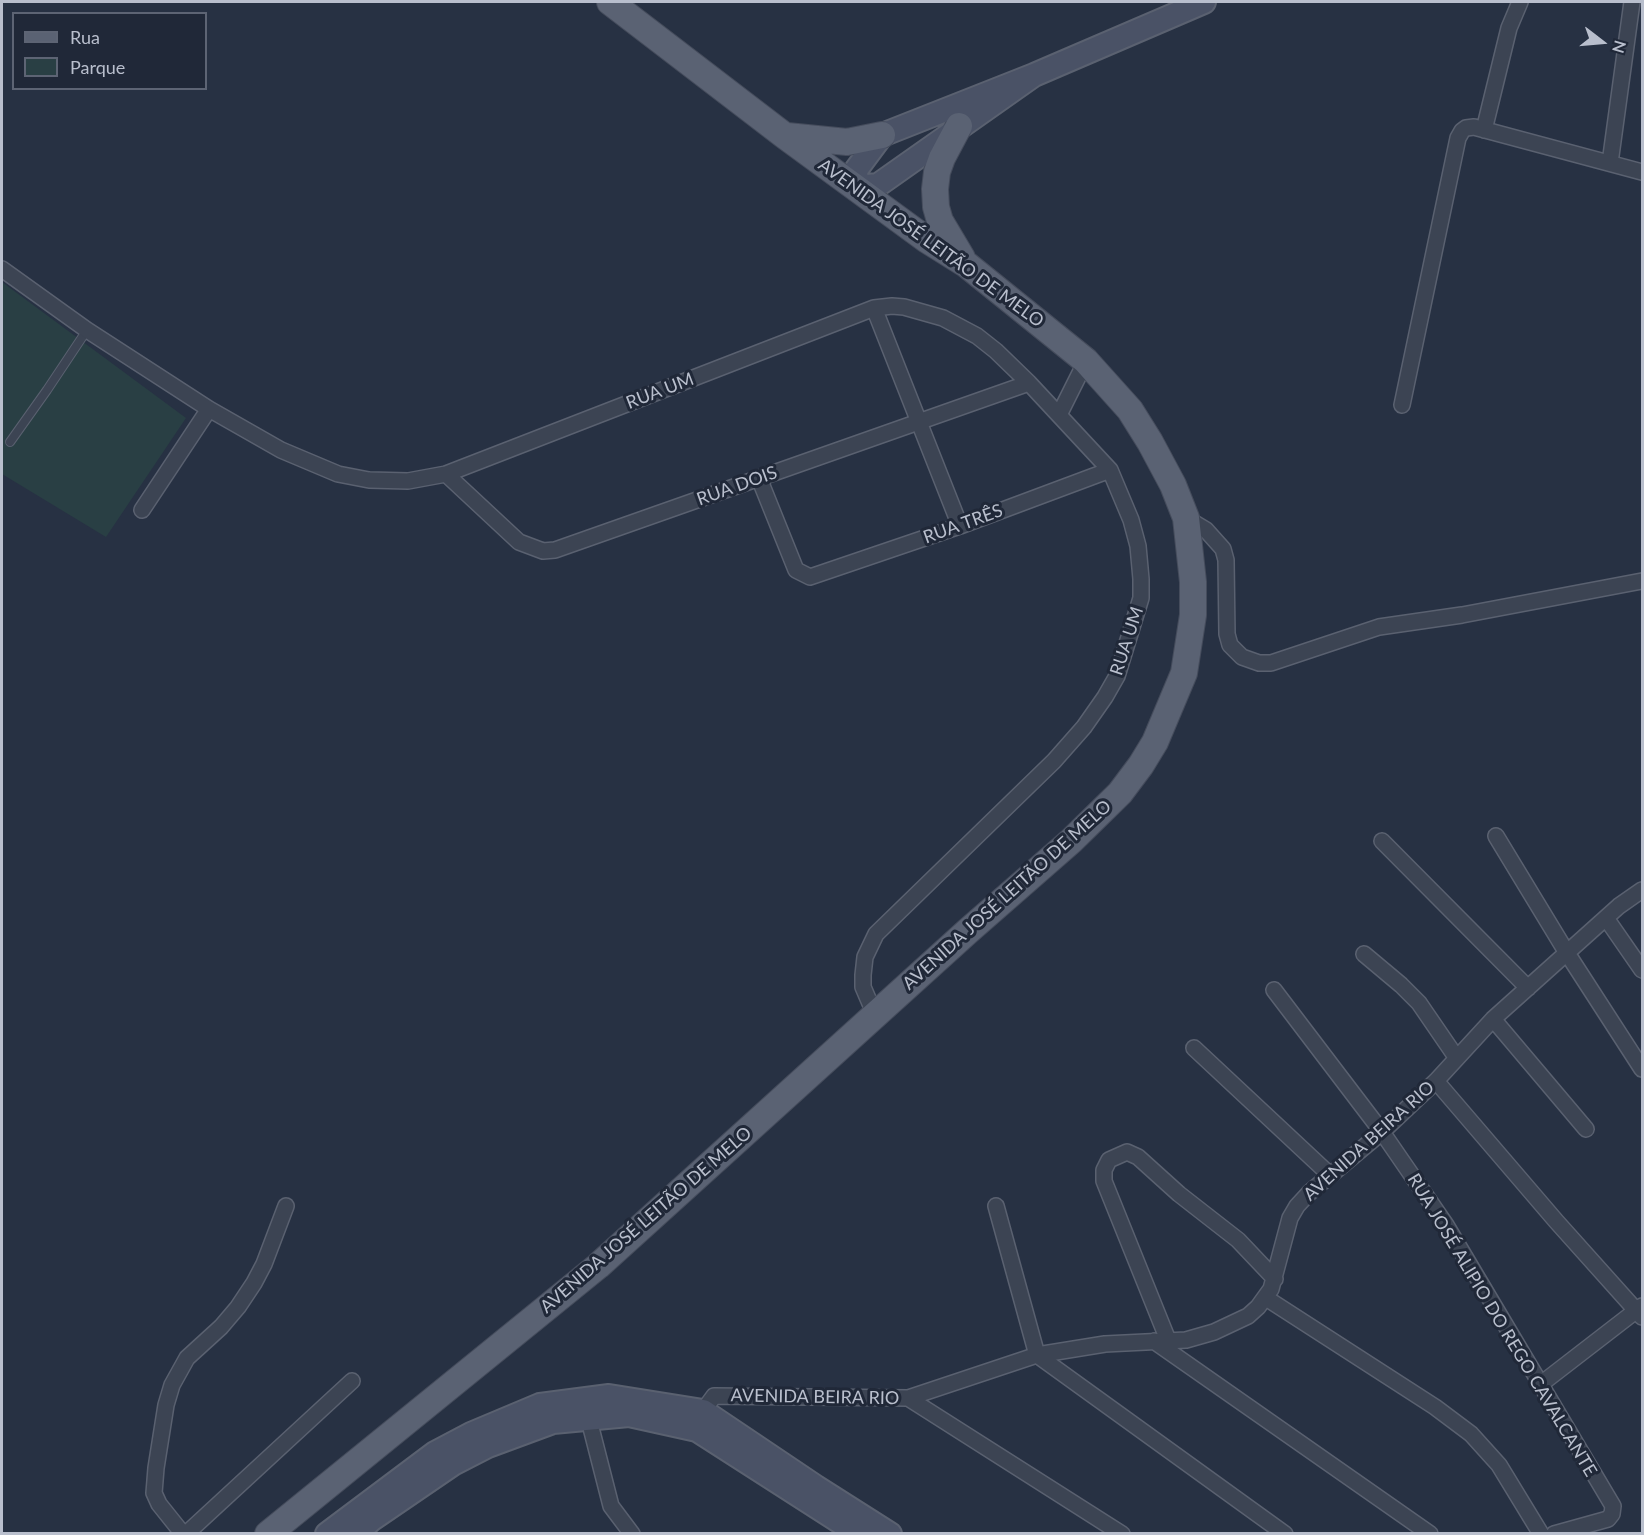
<!DOCTYPE html>
<meta charset="utf-8">
<style>
body{margin:0}
#map{position:relative;width:1644px;height:1535px;overflow:hidden;background:#273143;font-family:Lato,sans-serif}
canvas{display:block}
.frame{position:absolute;inset:0;border:3px solid #b9bfcd;pointer-events:none}
.legend{position:absolute;left:12px;top:12px;width:195px;height:78px;box-sizing:border-box;background:#202838;border:2px solid #5d6474;margin:0;padding:8px 10px;list-style:none;font-size:18px;color:#b9bfcd}
.legend li{display:flex;align-items:center;gap:12px;height:30px}
.legend b{width:30px;border:2px solid #5d6474}
.north{position:absolute;left:1572px;top:12px;width:60px;height:60px;-webkit-text-stroke:4px #202838;paint-order:stroke;rotate:106deg;font-size:16px;font-weight:700;line-height:24px;text-align:center;color:#b9bfcd}
.north::after{content:'';display:block;margin:auto;width:21px;height:27px;background:#b9bfcd;clip-path:polygon(50% 0,100% 100%,50% 72%,0 100%)}
</style>
<div id="map">
<canvas width="1644" height="1535"></canvas>
<div class="frame"></div>
<ul class="legend">
<li><b style="height:8px;background:#5a6273"></b>Rua</li>
<li><b style="height:16px;background:#293f44"></b>Parque</li>
</ul>
<div class="north">N</div>
</div>
<script>
const g = document.querySelector('canvas').getContext('2d');
g.lineJoin = 'round';
function paint(path, color) {
  g.fillStyle = color;
  g.fill(path, 'evenodd');
}
function shape(rows) {
  const path = new Path2D();
  for (const r of rows) {
    path.moveTo(r[0], r[1]);
    for (let i = 2; i < r.length; i += 2) path.lineTo(r[i], r[i + 1]);
  }
  return path;
}
function stroke(path, color, width, dash) {
  g.strokeStyle = color;
  g.lineWidth = width;
  g.lineCap = dash ? 'butt' : 'round';
  g.setLineDash(dash || []);
  g.stroke(path);
}
function write(font, color, halo, rows, align = 'center') {
  g.font = font + ' Lato,sans-serif';
  g.lineWidth = 6;
  g.setLineDash([]);
  g.textBaseline = 'middle';
  g.strokeStyle = halo;
  g.fillStyle = color;
  for (const [text, x, y, turn = 0] of rows) {
    g.save();
    g.translate(x, y);
    g.rotate((+turn || 0) * Math.PI / 180);
    g.textAlign = isNaN(turn) ? turn : align;
    if (halo) g.strokeText(text, 0, 0);
    g.fillText(text, 0, 0);
    g.restore();
  }
}
const green = shape([
 [2,282,186,418,106,537,2,474]
]);
const lane = shape([
 [10,442,47,390,87,330]
]);
const street = shape([
 [1484,130,1509,28,1520,2],
 [1610,163,1632,2],
 [2,269,87,330,209,409,281,450,338,474,369,480,408,481,446,474,519,542,543,551,555,550,1029,383],
 [874,308,960,526],
 [1402,405,1458,138,1462,131,1466,128,1474,127,1642,172],
 [1059,415,1086,361],
 [446,474,874,308,892,306,904,307,943,318,977,336,996,351,1029,383,1110,470,1131,520,1138,546,1141,579,1141,598,1117,676,1105,697,1084,727,1054,761,876,934,865,957,863,975,863,987,875,1015],
 [759,478,796,570,810,577,960,526,1110,470],
 [142,510,209,409],
 [1186,518,1206,530,1223,549,1226,560,1227,634,1230,645,1242,657,1259,663,1271,663,1379,627,1462,615,1642,581],
 [1496,836,1567,953,1642,1069],
 [1382,841,1528,988],
 [1606,918,1642,970],
 [1364,954,1401,985,1419,1003,1456,1057],
 [1274,990,1382,1132,1446,1225,1613,1506,1612,1514,1608,1519,1554,1534],
 [1493,1019,1586,1129],
 [1194,1048,1330,1175],
 [1436,1081,1556,1221,1642,1317],
 [996,1206,1037,1355,1285,1534],
 [1266,1298,1435,1407,1471,1434,1499,1465,1541,1534],
 [1168,1340,1104,1181,1104,1170,1109,1160,1127,1152,1138,1157,1179,1194,1238,1240,1275,1279],
 [1154,1341,1430,1534],
 [1541,1384,1642,1306],
 [908,1398,1122,1534],
 [701,1418,703,1411,714,1396,908,1398,1037,1355,1105,1344,1186,1340,1214,1332,1248,1316,1258,1307,1271,1289,1290,1218,1297,1206,1309,1193,1382,1132,1436,1081,1493,1019,1619,906,1642,890],
 [589,1420,611,1506,632,1534],
 [183,1534,159,1504,154,1493,156,1468,166,1405,172,1385,187,1358,221,1327,238,1307,254,1283,264,1264,286,1206],
 [186,1534,352,1381]
]);
const secondary = shape([
 [1034,75,878,185,857,187,856,170,882,135,1034,75,1204,2],
 [327,1534,435,1453,471,1434,540,1405,609,1396,703,1411,816,1487,890,1534],
 [356,1534,371,1520,453,1464,488,1446,553,1422,629,1415,697,1430,859,1534]
]);
const primary = shape([
 [959,126,942,158,937,172,935,189,936,207,940,221,962,258],
 [787,136,847,142,882,135],
 [268,1534,598,1266,968,931,1071,841,1120,793,1141,765,1155,742,1184,673,1193,615,1193,582,1186,518,1173,485,1150,442,1130,410,1086,361,967,265,927,240,785,136,610,2]
]);
const streetNames = [
 ["AVENIDA JOSÉ LEITÃO DE MELO",931,243,36],
 ["RUA UM",660,391,-21],
 ["RUA DOIS",737,486,-20],
 ["RUA TRÊS",963,524,-20],
 ["RUA UM",1127,641,-72],
 ["AVENIDA JOSÉ LEITÃO DE MELO",1007,895,-42],
 ["AVENIDA BEIRA RIO",1369,1141,-42],
 ["AVENIDA JOSÉ LEITÃO DE MELO",646,1220,-41],
 ["RUA JOSÉ ALIPIO DO REGO CAVALCANTE",1502,1325,59],
 ["AVENIDA BEIRA RIO",815,1397,1]
];
paint(green, '#293f44');
stroke(lane, '#5a6170', 10);
stroke(street, '#5a6170', 18);
stroke(secondary, '#5a6170', 26);
stroke(primary, '#454c5c', 28);
stroke(lane, '#3c4453', 8);
stroke(street, '#3c4453', 15);
stroke(secondary, '#4a5266', 22);
stroke(primary, '#5a6273', 26);
write('18px', '#b9bfcd', '#202838', streetNames);
</script>
